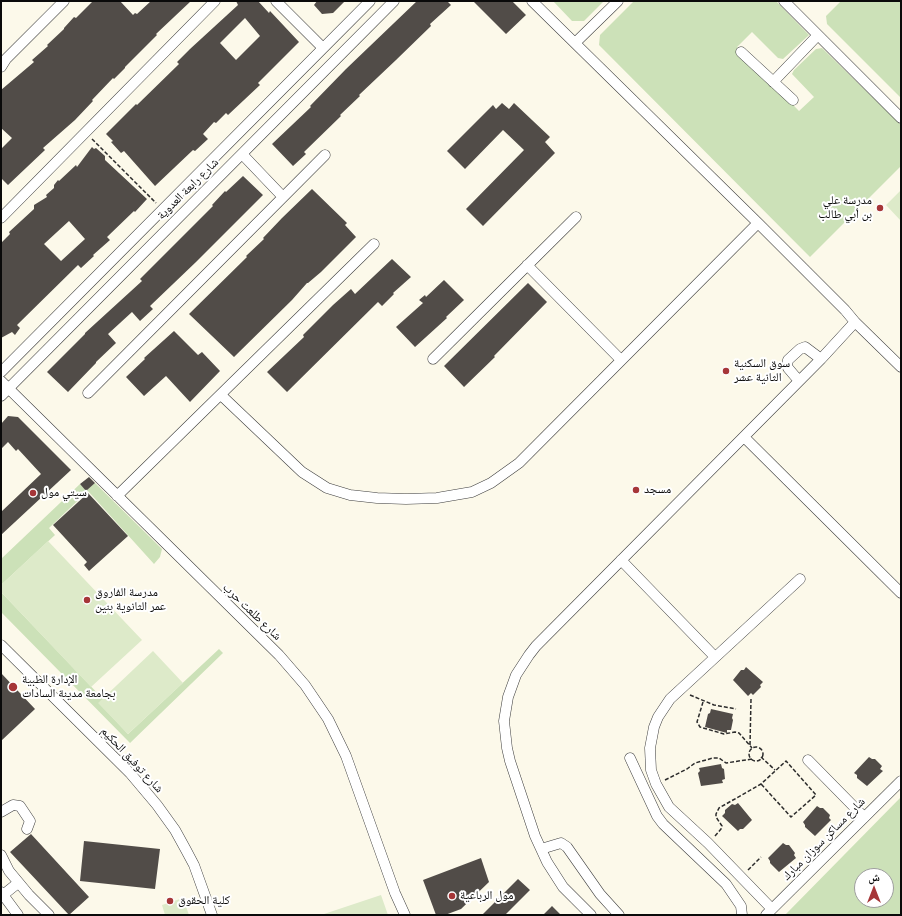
<!DOCTYPE html>
<meta charset="utf-8">
<style>
body{margin:0}
#map{position:relative;width:902px;height:916px;overflow:hidden;background:#fcf9ea;font-family:Merriweather,"Noto Naskh Arabic",serif}
canvas{display:block}
.frame{position:absolute;inset:0;border:2px solid #0a0a0a;pointer-events:none}
.north{position:absolute;left:854px;top:868px;width:40px;height:40px;box-sizing:border-box;background:#fff;border:1px solid #9d9d9d;border-radius:50%;rotate:0deg;font-size:11px;font-weight:700;line-height:16px;text-align:center;color:#0a0a0a}
.north::after{content:'';display:block;margin:auto;width:14px;height:18px;background:#a63638;clip-path:polygon(50% 0,100% 100%,50% 72%,0 100%)}
</style>
<div id="map">
<canvas width="902" height="916"></canvas>
<div class="frame"></div>
<div class="north">ش</div>
</div>
<script>
const g = document.querySelector('canvas').getContext('2d');
g.lineJoin = 'round';
function paint(path, color) {
  g.fillStyle = color;
  g.fill(path, 'evenodd');
}
function shape(rows) {
  const path = new Path2D();
  for (const r of rows) {
    if (r.length === 3) {
      path.moveTo(r[0] + r[2], r[1]);
      path.arc(r[0], r[1], r[2], 0, 2 * Math.PI);
      continue;
    }
    path.moveTo(r[0], r[1]);
    for (let i = 2; i < r.length; i += 2) path.lineTo(r[i], r[i + 1]);
  }
  return path;
}
function stroke(path, color, width, dash) {
  g.strokeStyle = color;
  g.lineWidth = width;
  g.lineCap = dash ? 'butt' : 'round';
  g.setLineDash(dash || []);
  g.stroke(path);
}
function write(font, color, halo, rows, align = 'center') {
  g.font = font + ' Merriweather,"Noto Naskh Arabic",serif';
  g.lineWidth = 4;
  g.setLineDash([]);
  g.textBaseline = 'middle';
  g.strokeStyle = halo;
  g.fillStyle = color;
  for (const [text, x, y, turn = 0] of rows) {
    g.save();
    g.translate(x, y);
    g.rotate((+turn || 0) * Math.PI / 180);
    g.textAlign = isNaN(turn) ? turn : align;
    if (halo) g.strokeText(text, 0, 0);
    g.fillText(text, 0, 0);
    g.restore();
  }
}
const green = shape([
 [553,1,604,1,584,21,572,21],
 [634,1,776,1,809,35,783,59,778,58,752,32,737,47,799,111,814,97,792,74,794,70,816,49,822,48,901,125,901,166,810,257,599,45,600,35],
 [841,1,901,1,901,98,827,24,826,16],
 [95,483,162,549,160,557,154,564,88,491,49,528,55,535,1,585,1,559,80,484,86,491],
 [1,592,103,699,99,703,128,734,219,649,223,653,130,743,1,612],
 [901,797,901,915,785,915],
 [862,876,886,876,886,900,862,900]
]);
const pitch = shape([
 [901,190,901,221,886,205],
 [48,541,142,640,91,687,1,592,1,585],
 [153,651,183,683,128,734,98,703],
 [381,895,388,915,321,915],
 [183,898,189,915,165,915,162,905]
]);
const building = shape([
 [93,1,120,1,133,15,135,13,137,14,151,1,191,1,156,34,157,35,125,67,125,68,114,79,113,78,92,100,93,101,75,120,43,148,45,150,8,185,1,178,1,149,12,138,1,128,1,90,34,62,32,60,48,46,47,45,64,29,64,28,74,17,76,18],
 [236,1,258,1,269,13,270,11,299,42,258,83,260,85,228,115,226,113,216,123,214,122,203,134,208,139,195,151,193,150,155,186,124,151,121,153,111,142,113,141,106,134,136,104,137,105,179,64,177,62,190,49,238,5],
 [245,18,260,36,236,60,220,43],
 [317,1,345,1,333,13,322,14,314,5],
 [417,1,447,1,451,5,430,24,431,26,396,60,359,95,360,96,340,115,341,116,304,152,306,154,293,166,272,144,311,107,310,106,346,69],
 [473,1,512,1,526,15,506,34],
 [502,103,509,109,514,103,550,137,545,142,555,153,483,226,466,209,524,150,503,130,465,169,447,151,493,105,496,109],
 [92,147,94,149,96,148,105,156,105,160,147,199,135,212,134,211,107,237,110,240,93,255,94,256,81,268,78,265,17,325,20,328,15,335,12,332,1,338,1,243,10,234,9,232,34,209,34,205,47,197,46,195,54,188,54,185,58,180,59,181,76,165,77,167],
 [69,221,85,239,61,261,44,244],
 [243,176,263,195,196,262,150,306,153,309,140,321,132,312,108,334,116,343,96,362,96,363,68,392,47,372,85,334,85,333,142,281,140,279,213,206,212,205,225,191,226,192],
 [312,189,347,223,345,225,356,237,321,272,308,283,307,283,292,300,234,357,189,314,247,257,246,256,264,239,263,238,282,218],
 [392,259,411,277,393,293,394,294,382,306,378,302,287,392,267,372,304,337,303,335,333,305,351,289,355,294],
 [444,280,464,300,446,317,447,318,415,347,396,327,423,303,419,300,425,295,426,297],
 [528,283,547,302,494,356,495,357,464,387,444,366],
 [174,331,198,355,202,352,220,371,190,402,166,376,144,396,126,377,145,359,144,358],
 [8,416,18,417,71,470,1,535,1,512,41,474,18,449,16,451,8,442,1,449,1,424],
 [89,477,95,483,86,491,80,484],
 [88,493,128,536,89,571,84,565,87,562,53,525],
 [746,667,763,682,760,685,761,687,753,695,751,693,748,696,733,680,741,670,744,670],
 [1,673,35,709,1,741],
 [711,709,733,714,732,718,733,720,731,730,727,730,727,733,705,727,708,714,710,713],
 [869,757,872,759,875,759,882,766,880,769,883,771,867,786,857,778,857,775,854,773],
 [721,764,722,768,724,769,725,779,722,780,723,783,701,786,698,773,700,771,699,768],
 [738,803,752,820,743,829,740,829,738,831,722,816,725,813,725,810,732,804,735,805],
 [817,806,820,808,823,808,830,815,829,818,831,820,815,836,805,827,805,825,803,822],
 [31,834,89,897,69,915,10,852],
 [84,841,160,849,155,889,80,881],
 [783,843,786,845,789,845,795,853,794,855,796,858,779,872,770,863,770,861,768,858],
 [481,858,489,882,461,909,445,915,436,915,423,880],
 [518,879,530,890,505,915,482,915],
 [552,906,561,915,543,915]
]);
const path = shape([
 [92,139,156,203],
 [690,695,714,705,736,709],
 [703,702,697,722,700,727,724,734,735,732,739,733,752,748],
 [750,745,751,699],
 [756,754,7],
 [761,757,775,770],
 [665,780,687,769,695,763,713,758,719,758,726,763,752,759],
 [715,836,721,829,722,826,716,817,716,814,719,808,761,784,786,761,816,795,791,817,761,784],
 [748,870,761,857]
]);
const minor = shape([
 [276,1,323,48],
 [532,1,758,223,845,310,855,322,821,359,536,646,529,655,516,675,508,697,504,721,507,748,510,761,535,836,547,862,563,887,591,915],
 [784,1,901,118],
 [575,43,618,1],
 [741,52,793,100],
 [1,67,6,59,64,1],
 [773,82,818,35],
 [242,154,283,197],
 [1,218,215,1],
 [527,265,621,360],
 [855,322,901,367],
 [433,359,576,217],
 [1,372,370,1],
 [1,381,279,655,305,685,328,719,346,756,395,893,405,915],
 [799,381,788,368,787,365,788,360,800,349,805,347,821,359],
 [88,393,325,155],
 [221,395,302,472,327,488,350,495,377,498,406,499,437,498,472,492,491,483,519,463,758,223],
 [1,396,394,1],
 [744,437,901,593],
 [117,496,374,244],
 [621,560,715,657],
 [1,645,130,773,157,805,175,830,186,850,194,865,212,915],
 [630,758,657,816,663,824,726,884,741,906,742,915],
 [808,760,864,817],
 [1,812,13,805,20,806,30,821,27,829],
 [541,849,561,843,567,847,600,894,619,915],
 [1,855,9,871,29,895,49,915],
 [1,892,18,915],
 [3,895,18,883],
 [772,909,708,843,669,807,656,784,651,770,650,748,654,727,658,717,670,699,800,579],
 [766,915,901,781]
]);
const markers = [
 [880,208,4,"#a63638"],
 [726,371,4,"#a63638"],
 [636,490,4,"#a63638"],
 [33,493,4,"#a63638"],
 [87,600,4,"#a63638"],
 [13,687,5,"#a63638"],
 [452,896,4,"#a63638"],
 [170,901,4,"#a63638"]
];
const streetNames = [
 ["شارع رابعة العدوية",188,189,-45],
 ["شارع طلعت حرب",252,612,44],
 ["شارع توفيق الحكيم",132,760,47],
 ["شارع مساكن سوزان مبارك",824,839,-45]
];
const poiNames = [
 ["مدرسة علي",872,201,"right"],
 ["بن أبي طالب",872,215,"right"],
 ["سوق السكنية",734,364],
 ["الثانية عشر",734,378],
 ["مسجد",644,490],
 ["سيتي مول",41,493],
 ["مدرسة الفاروق",95,593],
 ["عمر الثانوية بنين",95,607],
 ["الإدارة الطبية",22,680],
 ["بجامعة مدينة السادات",22,694],
 ["مول الرباعية",460,896],
 ["كلية الحقوق",178,901]
];
paint(green, '#cce1b8');
paint(pitch, '#ddeac9');
paint(building, '#514c48');
stroke(minor, '#3d3d3d', 11);
stroke(path, '#2c2c2c', 1.5, [4, 2]);
stroke(minor, '#fff', 10);
for (const [x, y, r, color] of markers) {
  const dot = new Path2D();
  dot.arc(x, y, r, 0, 2 * Math.PI);
  g.fillStyle = color;
  g.fill(dot);
  stroke(dot, '#fff', 1.5);
}
write('12px', '#0a0a0a', '#fff', streetNames);
write('12px', '#0a0a0a', '#fff', poiNames, 'left');
</script>
